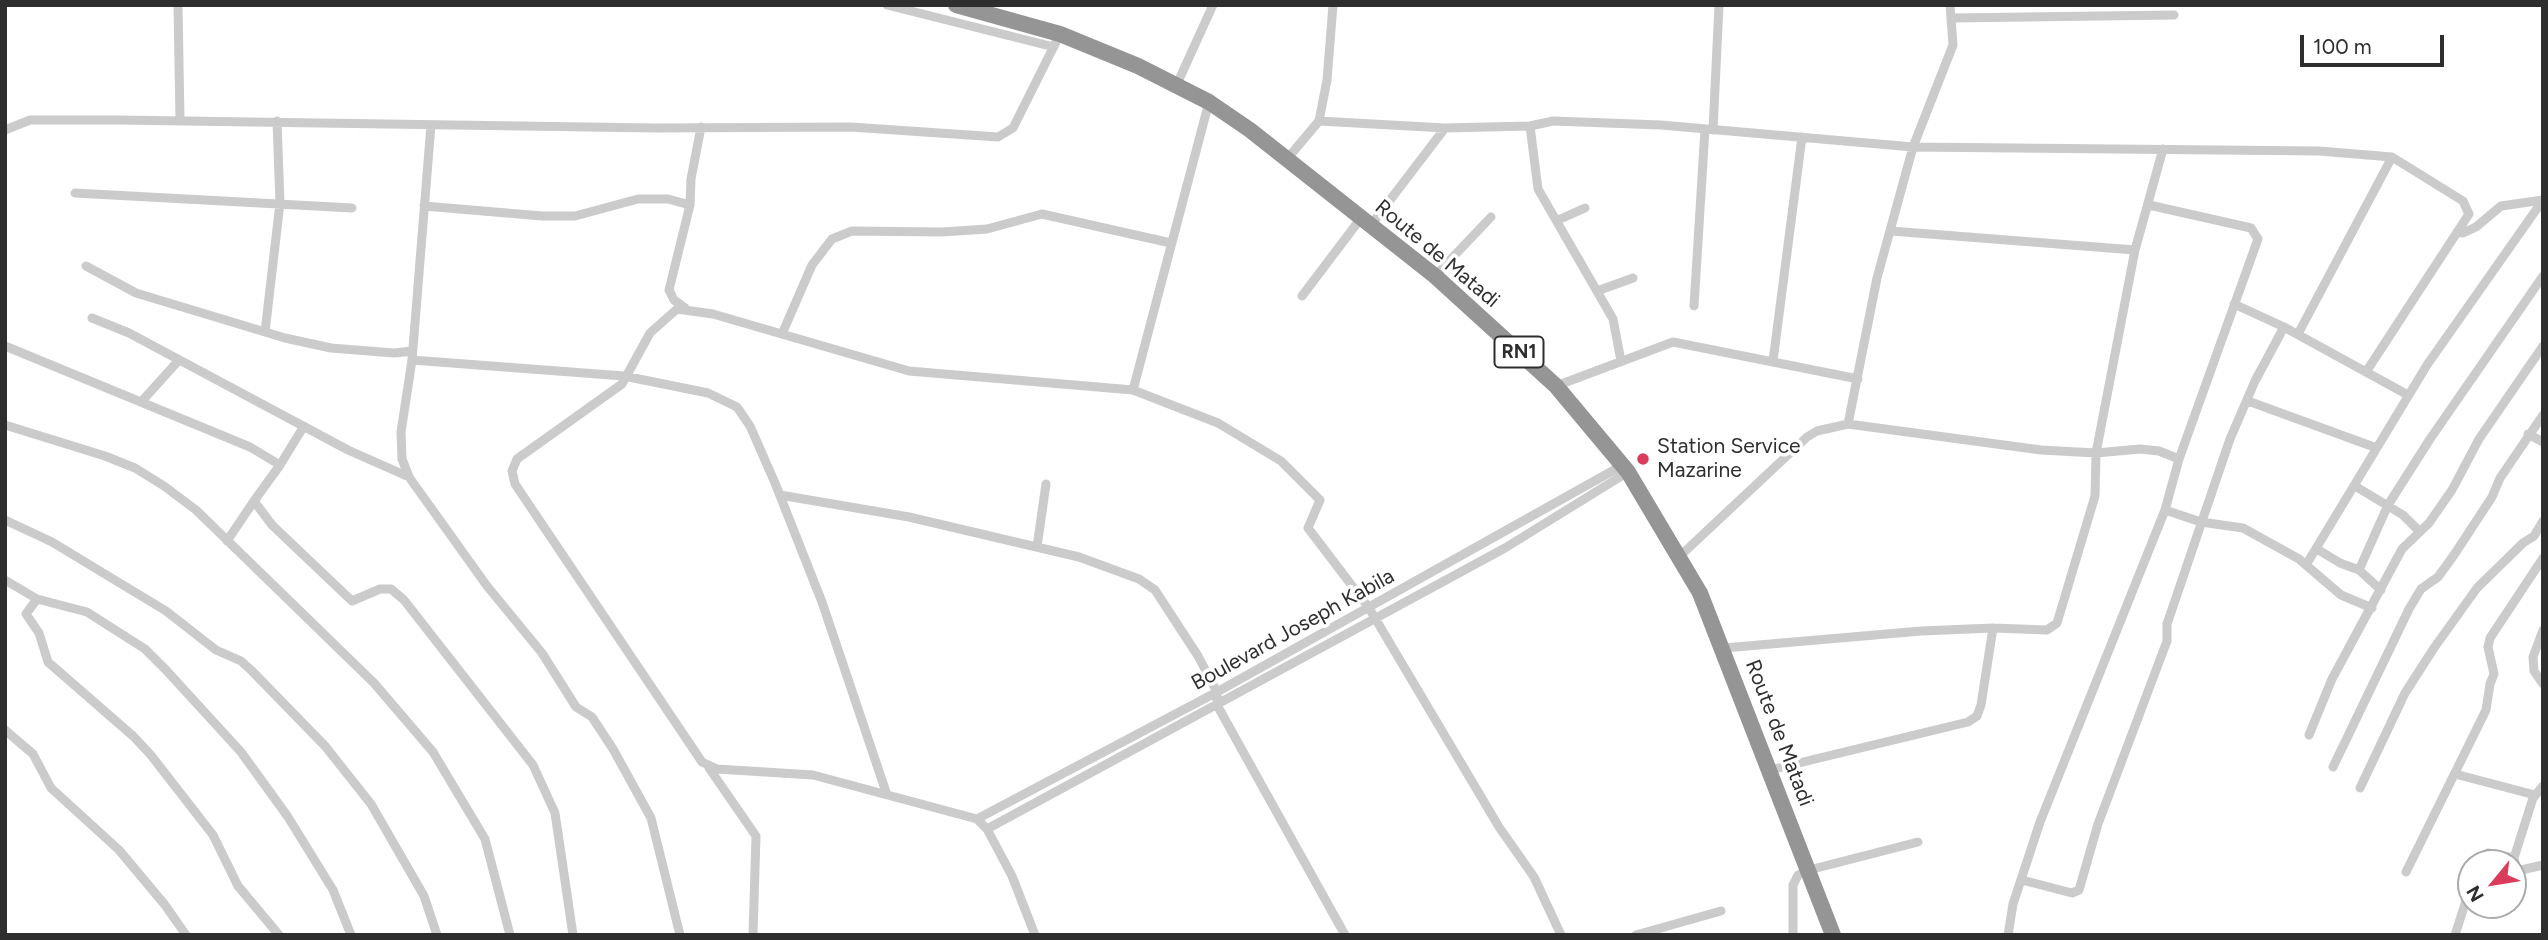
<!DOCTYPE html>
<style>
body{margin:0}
#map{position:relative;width:2548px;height:940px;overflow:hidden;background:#fff;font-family:Figtree,sans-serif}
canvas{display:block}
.frame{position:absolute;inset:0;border:7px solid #2e2e2e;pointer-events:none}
.north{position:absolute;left:2457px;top:849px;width:70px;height:70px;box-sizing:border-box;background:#fff;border:2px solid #ababab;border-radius:50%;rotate:240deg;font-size:19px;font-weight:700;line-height:28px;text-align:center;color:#2e2e2e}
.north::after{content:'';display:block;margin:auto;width:24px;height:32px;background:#d93d5b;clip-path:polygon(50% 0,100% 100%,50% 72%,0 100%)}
.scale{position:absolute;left:2300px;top:35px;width:144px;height:32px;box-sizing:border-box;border:4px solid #2e2e2e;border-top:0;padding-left:9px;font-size:21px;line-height:24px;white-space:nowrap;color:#2e2e2e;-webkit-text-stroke:5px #fff;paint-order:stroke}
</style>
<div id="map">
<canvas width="2548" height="940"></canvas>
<div class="frame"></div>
<div class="north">N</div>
<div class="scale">100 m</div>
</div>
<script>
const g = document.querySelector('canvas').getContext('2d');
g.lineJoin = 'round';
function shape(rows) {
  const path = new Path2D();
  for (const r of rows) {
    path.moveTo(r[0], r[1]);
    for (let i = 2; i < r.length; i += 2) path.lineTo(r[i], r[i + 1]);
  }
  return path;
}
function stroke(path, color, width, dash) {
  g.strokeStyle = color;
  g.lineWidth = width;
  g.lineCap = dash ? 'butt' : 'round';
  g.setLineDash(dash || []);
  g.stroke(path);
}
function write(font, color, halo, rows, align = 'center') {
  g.font = font + ' Figtree,sans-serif';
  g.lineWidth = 7;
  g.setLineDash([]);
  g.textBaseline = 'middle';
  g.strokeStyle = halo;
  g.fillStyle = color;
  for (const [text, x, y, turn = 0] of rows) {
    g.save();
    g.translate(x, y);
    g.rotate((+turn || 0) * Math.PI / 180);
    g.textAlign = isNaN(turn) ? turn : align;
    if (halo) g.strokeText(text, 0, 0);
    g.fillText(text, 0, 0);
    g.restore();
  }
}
const street = shape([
 [178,5,180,121],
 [887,5,1054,47],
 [1952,18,2174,15],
 [1177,84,1213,5],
 [1319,121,1445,128,1530,126,1553,121,1661,125,1913,147,2319,151,2392,157,2463,201,2469,214,2366,372],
 [431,125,412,360,401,432,402,459,409,477,487,586,542,653,576,707,592,717,613,749,651,818,680,935],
 [1530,126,1538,189,1613,319,1621,361],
 [5,130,30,120,118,120,655,128,851,127,998,137,1013,128,1060,34],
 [1713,130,1719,5],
 [1287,159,1319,121,1327,80,1333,5],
 [75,193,352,208],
 [690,205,691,179,701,127],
 [424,206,542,216,575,216,638,199,668,199,690,205,669,290,674,300,685,308],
 [1558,220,1585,208],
 [1371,225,1445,128],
 [1891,231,2135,250],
 [2457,232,2463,233,2476,227,2501,206,2543,200],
 [86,266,136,293,285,338,331,348,394,353,412,351],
 [1435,276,1491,217],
 [1597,291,1633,278],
 [1302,296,1361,218],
 [2234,304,2284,327,2408,395],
 [1694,306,1705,129],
 [92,318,129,333,348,450,409,477],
 [265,332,280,203,277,121],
 [782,334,812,265,832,239,852,231,942,232,987,229,1042,214,1171,243],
 [2298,334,2392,157],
 [5,346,250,447,280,465,254,501,272,525,352,601,380,589,391,589,404,600,533,765,555,813,573,935],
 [412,360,624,376,708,393,737,407,750,426,775,483,822,602,886,792],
 [1773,361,1802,137],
 [1556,386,1673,342,1858,379],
 [1133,390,1209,102],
 [142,401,179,360],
 [2248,401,2374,447],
 [1848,424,2041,450,2096,453,2140,449,2159,451,2179,459],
 [5,425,105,456,135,468,164,486,196,510,374,683,433,752,485,839,510,935],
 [2528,434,2543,442],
 [280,465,304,426],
 [2355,486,2403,515,2420,532],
 [780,495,909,517,1079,557,1139,579,1155,590,1198,656,1217,692,1217,705,1345,935],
 [2165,510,2201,522,2243,528,2299,559,2341,595,2372,608],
 [5,520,52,542,166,611,216,650,241,661,252,671,325,746,371,804,424,896,437,935],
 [227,541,254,501],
 [1037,547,1046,484],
 [2317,549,2340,563,2359,570,2381,590],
 [1680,556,1807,437,1817,431,1848,424,1877,278,1913,147,1953,45,1950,5],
 [2306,565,2427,365,2543,200],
 [2359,570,2388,505,2430,439,2543,276],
 [5,580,37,599,87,612,145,649,166,670,241,752,288,817,333,890,351,935],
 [37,599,26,614,39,633,48,662,133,736,150,754,213,835,238,886,279,935],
 [2543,630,2533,657,2534,671,2543,684],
 [1724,648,1921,631,1993,628,2047,630,2057,623,2095,496,2096,453,2135,250,2163,149],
 [5,730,33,754,51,788,119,850,165,905,186,935],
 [2309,735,2332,679,2402,549,2429,523,2452,490,2479,439,2543,346],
 [2333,767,2409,609,2421,589,2438,577,2454,555,2492,497,2500,478,2543,415],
 [709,768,756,836,753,935],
 [1770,770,1968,722,1977,716,1981,705,1993,628],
 [2455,774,2535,795],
 [2360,788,2405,693,2434,648,2477,588,2523,543,2534,536,2543,521],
 [977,819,1217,692,1623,465],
 [987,829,1505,548,1628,472],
 [2478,863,2488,853,2514,858],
 [2517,871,2543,865],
 [2406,872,2486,710,2490,684,2494,674,2488,647,2490,638,2543,558],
 [2022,880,2072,893,2079,890,2098,824,2167,641,2167,624,2230,439,2255,381,2284,327],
 [2513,882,2517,871,2514,858,2533,798,2543,786],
 [1035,935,1012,876,987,829,977,819,813,775,717,769,702,762,515,484,512,471,517,459,622,384,650,333,677,309,713,314,909,371,1133,390,1218,423,1281,461,1320,500,1308,528,1369,608,1499,827,1534,877,1561,935],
 [1636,935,1721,911],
 [1793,935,1793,885,1798,875,1809,870,1918,842],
 [2008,935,2013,904,2040,822,2165,510,2179,459,2258,239,2251,228,2149,205],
 [2455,935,2471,885]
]);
const highway = shape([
 [956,5,1060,34,1138,66,1209,102,1250,130,1435,276,1556,386,1628,472,1700,593,1833,935]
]);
const markers = [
 [1643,459,7,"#d93d5b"]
];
const shields = [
 [1519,352,49]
];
const shieldNames = [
 ["RN1",1519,352]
];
const streetNames = [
 ["Route de Matadi",1437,254,40],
 ["Boulevard Joseph Kabila",1293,630,-29],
 ["Route de Matadi",1779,733,69]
];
const poiNames = [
 ["Station Service",1657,447],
 ["Mazarine",1657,471]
];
stroke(street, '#cbcbcb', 9);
stroke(highway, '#959595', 16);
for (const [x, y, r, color] of markers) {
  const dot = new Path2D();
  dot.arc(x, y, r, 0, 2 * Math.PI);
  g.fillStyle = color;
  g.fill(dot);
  stroke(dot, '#fff', 2.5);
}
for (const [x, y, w] of shields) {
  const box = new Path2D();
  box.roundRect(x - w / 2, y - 15.5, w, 31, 5);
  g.fillStyle = '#fff';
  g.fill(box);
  stroke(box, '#2e2e2e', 2);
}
write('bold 19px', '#2e2e2e', null, shieldNames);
write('21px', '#2e2e2e', '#fff', streetNames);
write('21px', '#2e2e2e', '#fff', poiNames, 'left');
</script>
